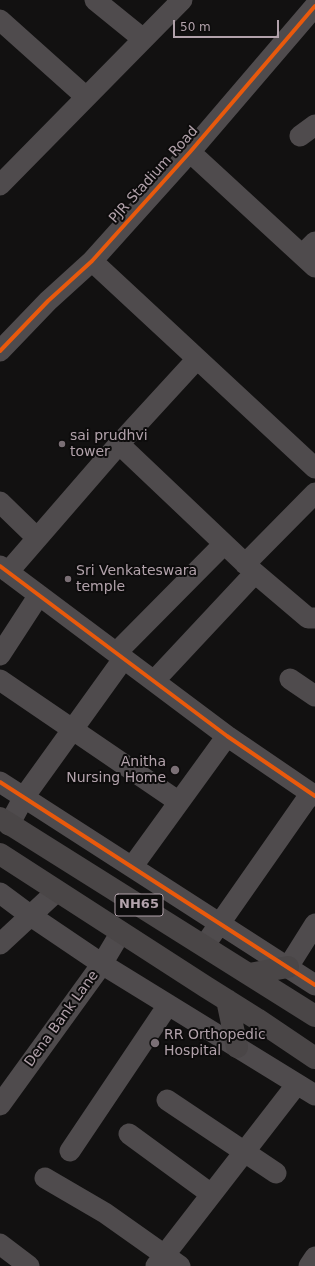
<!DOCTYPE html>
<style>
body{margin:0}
#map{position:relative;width:315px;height:1266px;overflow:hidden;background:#121111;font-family:"DejaVu Sans",sans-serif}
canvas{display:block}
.scale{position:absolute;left:173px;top:20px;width:106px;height:18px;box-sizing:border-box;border:2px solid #b2a2ab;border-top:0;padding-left:5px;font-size:12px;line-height:14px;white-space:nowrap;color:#b2a2ab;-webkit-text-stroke:3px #0d0c0c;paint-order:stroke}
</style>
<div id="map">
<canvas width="315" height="1266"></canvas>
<div class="scale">50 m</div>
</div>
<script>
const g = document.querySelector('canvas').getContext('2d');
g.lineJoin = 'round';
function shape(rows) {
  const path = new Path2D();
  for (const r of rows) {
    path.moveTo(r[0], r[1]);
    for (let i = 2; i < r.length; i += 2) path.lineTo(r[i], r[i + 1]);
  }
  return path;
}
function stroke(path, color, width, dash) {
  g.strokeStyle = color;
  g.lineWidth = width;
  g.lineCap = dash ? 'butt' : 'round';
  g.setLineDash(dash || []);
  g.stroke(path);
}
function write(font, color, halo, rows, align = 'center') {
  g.font = font + ' "DejaVu Sans",sans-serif';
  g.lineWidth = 4;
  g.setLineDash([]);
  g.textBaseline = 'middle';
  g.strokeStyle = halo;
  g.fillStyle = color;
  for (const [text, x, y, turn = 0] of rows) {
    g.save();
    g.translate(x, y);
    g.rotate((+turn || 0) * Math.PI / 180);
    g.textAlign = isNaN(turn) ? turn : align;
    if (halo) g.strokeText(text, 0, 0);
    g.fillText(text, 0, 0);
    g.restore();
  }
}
const minor = shape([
 [95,0,143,39],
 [0,20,86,97],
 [300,136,315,125],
 [190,152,315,267],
 [0,185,182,0],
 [302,255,315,242],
 [92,261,315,468],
 [0,351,48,301,92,261,190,152,315,6],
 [119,444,255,573,308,618,315,618],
 [0,502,37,538],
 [245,564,315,493],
 [0,566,227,736,315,796],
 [8,572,119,444,197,359],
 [116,653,224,544],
 [0,655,39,595],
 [290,679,315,696],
 [0,680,179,802],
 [154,681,255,573],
 [0,782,315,985],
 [9,825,24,797,124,658],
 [132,867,227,736],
 [0,893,31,916,102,964,315,1095],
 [0,944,57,891],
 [204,946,311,793],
 [288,967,315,924],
 [167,1100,276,1173],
 [0,1105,102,964,121,932],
 [129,1134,211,1194],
 [70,1151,168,1005],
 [45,1178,105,1213,180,1266],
 [0,1244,29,1266],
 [156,1266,297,1084],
 [309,1266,315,1257]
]);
const highway = shape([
 [0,818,315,1016],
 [0,854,206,987,257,1019,315,1058],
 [249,974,288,967],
 [227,1000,237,1047]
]);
const cycleway = shape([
 [0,351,48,301,92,261,190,152,315,6],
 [0,566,227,736,315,796],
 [0,782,315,985]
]);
const markers = [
 [62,444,4,"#7a6f75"],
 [68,579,4,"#7a6f75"],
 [175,770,5,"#7a6f75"],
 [155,1043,5,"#7a6f75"]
];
const shields = [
 [139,905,48]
];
const shieldNames = [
 ["NH65",139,905]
];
const streetNames = [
 ["PJR Stadium Road",154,175,-48],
 ["Dena Bank Lane",62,1019,-54]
];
const poiNames = [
 ["sai prudhvi",70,436],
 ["tower",70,452],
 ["Sri Venkateswara",76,571],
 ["temple",76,587],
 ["Anitha",166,762,"right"],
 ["Nursing Home",166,778,"right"],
 ["RR Orthopedic",164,1035],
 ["Hospital",164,1051]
];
stroke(minor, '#4f4b4d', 21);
stroke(highway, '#4a4647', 22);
stroke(cycleway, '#e8590c', 4);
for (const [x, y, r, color] of markers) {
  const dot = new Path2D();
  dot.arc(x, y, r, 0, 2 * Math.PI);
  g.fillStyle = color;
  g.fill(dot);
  stroke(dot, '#0d0c0c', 1.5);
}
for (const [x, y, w] of shields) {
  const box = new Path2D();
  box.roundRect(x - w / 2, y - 11, w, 22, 3);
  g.fillStyle = '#0d0c0c';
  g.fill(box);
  stroke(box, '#b2a2ab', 1);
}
write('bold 13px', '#b2a2ab', null, shieldNames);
write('14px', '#b2a2ab', '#0d0c0c', streetNames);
write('14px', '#b2a2ab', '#0d0c0c', poiNames, 'left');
</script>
